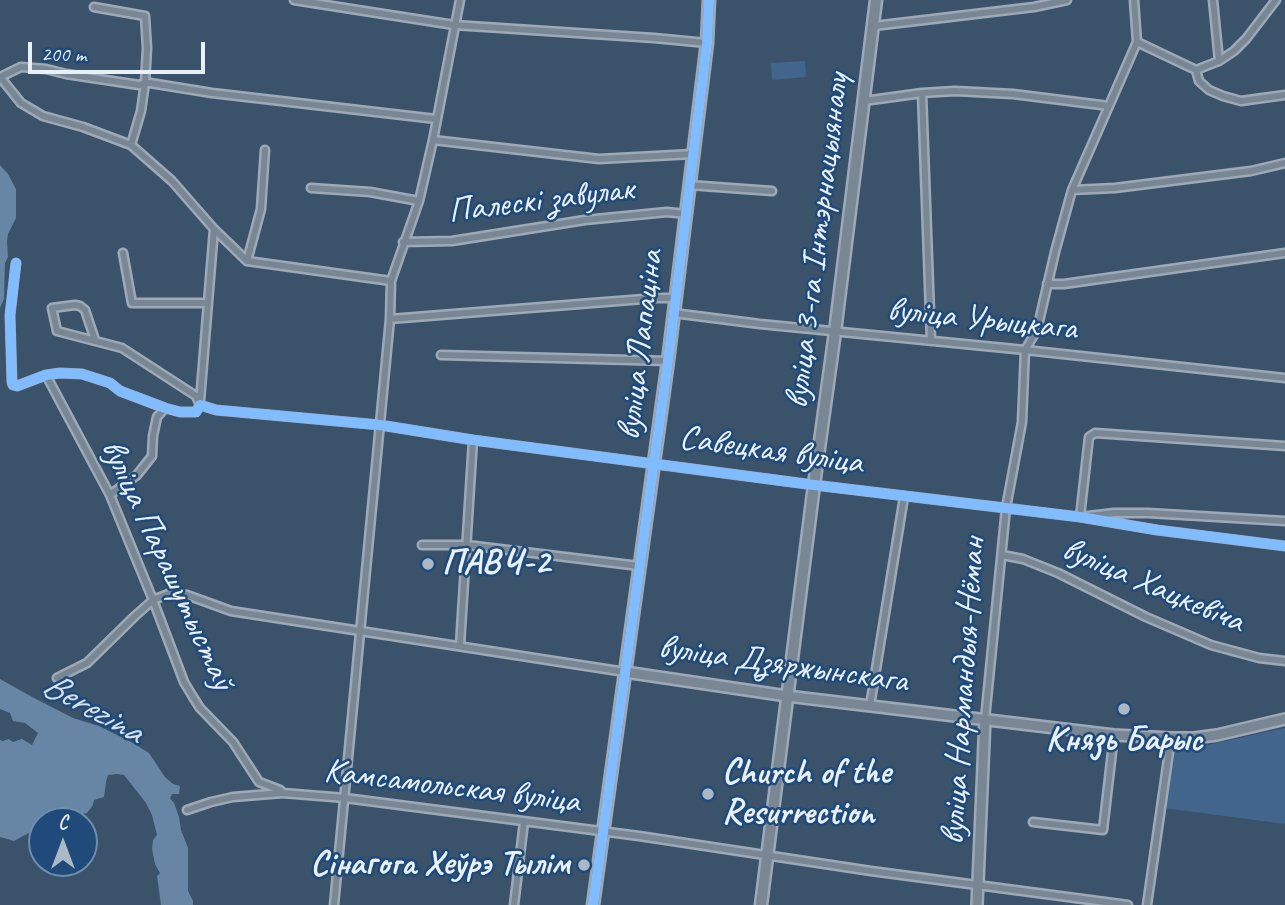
<!DOCTYPE html>
<meta charset="utf-8">
<style>
body{margin:0}
#map{position:relative;width:1285px;height:905px;overflow:hidden;background:#3b526b;font-family:Caveat,sans-serif}
canvas{display:block}
.north{position:absolute;left:28px;top:807px;width:70px;height:70px;box-sizing:border-box;background:#1f4a7a;border:2px solid #6f8dac;border-radius:50%;rotate:0deg;font-size:19px;font-weight:700;line-height:28px;text-align:center;color:#e8f1f8}
.north::after{content:'';display:block;margin:auto;width:24px;height:32px;background:#abb9c7;clip-path:polygon(50% 0,100% 100%,50% 72%,0 100%)}
.scale{position:absolute;left:28px;top:42px;width:177px;height:32px;box-sizing:border-box;border:4px solid #e8f1f8;border-top:0;padding-left:9px;font-size:21px;line-height:24px;white-space:nowrap;color:#e8f1f8;-webkit-text-stroke:5px #1f4a7a;paint-order:stroke}
</style>
<div id="map">
<canvas width="1285" height="905"></canvas>
<div class="north">С</div>
<div class="scale">200 m</div>
</div>
<script>
const g = document.querySelector('canvas').getContext('2d');
g.lineJoin = 'round';
function paint(path, color) {
  g.fillStyle = color;
  g.fill(path, 'evenodd');
}
function shape(rows) {
  const path = new Path2D();
  for (const r of rows) {
    path.moveTo(r[0], r[1]);
    for (let i = 2; i < r.length; i += 2) path.lineTo(r[i], r[i + 1]);
  }
  return path;
}
function stroke(path, color, width, dash) {
  g.strokeStyle = color;
  g.lineWidth = width;
  g.lineCap = dash ? 'butt' : 'round';
  g.setLineDash(dash || []);
  g.stroke(path);
}
function write(font, color, halo, rows, align = 'center') {
  g.font = font + ' Caveat,sans-serif';
  g.lineWidth = 5;
  g.setLineDash([]);
  g.textBaseline = 'middle';
  g.strokeStyle = halo;
  g.fillStyle = color;
  for (const [text, x, y, turn = 0] of rows) {
    g.save();
    g.translate(x, y);
    g.rotate((+turn || 0) * Math.PI / 180);
    g.textAlign = isNaN(turn) ? turn : align;
    if (halo) g.strokeText(text, 0, 0);
    g.fillText(text, 0, 0);
    g.restore();
  }
}
const green = shape([
 [805,61,806,77,772,80,771,63],
 [1285,728,1285,824,1164,808,1171,753]
]);
const water = shape([
 [0,165,8,174,16,189,16,218,8,234,7,242,8,257,5,263,4,299,0,308],
 [0,679,34,698,73,718,99,726,133,743,149,753,165,777,173,784,180,786,179,794,172,794,170,798,174,803,179,817,181,830,188,848,188,891,193,901,193,905,161,905,157,876,160,873,155,864,152,849,153,840,157,835,152,815,146,803,124,775,117,774,108,775,106,782,104,797,94,800,93,805,87,813,69,816,66,821,42,821,42,829,36,829,14,841,0,837,0,740,3,741,9,739,13,742,22,739,32,745,38,733,25,723,13,721,10,713,0,709]
]);
const street = shape([
 [294,0,454,25,654,38,707,43],
 [1213,0,1219,61],
 [94,7,145,16,147,48,145,83,141,111,131,145],
 [874,26,1034,7,1067,0],
 [1137,42,1196,70,1199,81,1209,90,1223,96,1241,101,1285,95],
 [1196,70,1219,61,1234,51,1246,39,1276,0],
 [0,77,21,103,43,116,83,127,131,145,172,181,214,229,247,261,391,281],
 [0,77,21,67,46,69,66,74,139,85,145,83,150,83,212,93,436,119],
 [922,93,931,341],
 [864,101,922,93,955,91,1013,94,1109,106],
 [433,140,599,159,693,154],
 [689,185,772,191],
 [311,188,370,192,419,201],
 [1072,190,1115,188,1251,171,1285,163],
 [403,242,452,241,585,220,667,212,686,214],
 [123,253,132,303,207,303],
 [247,261,261,209,265,150],
 [16,263,10,315,12,382,13,385,17,386,46,375,60,373,82,374,110,383,120,391,165,408,180,412,196,412,200,405,216,410,380,425,473,440,814,485,1080,517,1157,530,1285,546],
 [1047,284,1064,284,1285,253],
 [673,313,760,324,1025,350,1285,378],
 [390,319,656,298,675,298],
 [95,340,85,310,80,306,75,305,52,308,57,331,122,348,196,396,200,405],
 [441,355,668,361],
 [46,375,110,495,153,600,184,682,193,697,200,708,233,742,259,782,280,790,283,793],
 [200,401,214,229],
 [1285,446,1095,433,1089,437,1080,517,1114,513,1148,513,1285,521],
 [110,495,137,475,152,456,153,436,157,417,165,408],
 [422,545,467,545,639,566],
 [1002,555,1023,559,1058,573,1146,617,1211,645,1259,658,1285,661],
 [460,645,473,440],
 [57,678,87,663,135,616,153,600,171,593,187,595,231,611,625,672],
 [870,706,904,497],
 [985,719,1006,508,1022,422,1025,350,1037,330,1055,252,1072,190,1137,42,1134,0],
 [187,810,211,802,233,797,283,793,345,798,639,836,871,871,1128,905],
 [1033,822,1103,830,1114,735],
 [334,905,390,319,391,281,419,201,433,140,460,0],
 [514,905,524,822],
 [1147,905,1171,738]
]);
const secondary = shape([
 [625,672,787,696,1114,735,1171,738,1194,738,1217,735,1285,719],
 [977,905,985,719]
]);
const primary = shape([
 [593,905,668,361,707,43,709,0],
 [761,905,814,485,835,332,876,0]
]);
const cycleway = shape([
 [16,263,10,315,12,382,13,385,17,386,46,375,60,373,82,374,110,383,120,391,165,408,180,412,196,412,200,405,216,410,380,425,473,440,814,485,1080,517,1157,530,1285,546],
 [593,905,668,361,707,43,709,0]
]);
const markers = [
 [428,564,7,"#abb9c7"],
 [1124,709,7,"#abb9c7"],
 [708,794,7,"#abb9c7"],
 [584,865,7,"#abb9c7"]
];
const streetNames = [
 ["Палескі завулак",541,201,-7],
 ["вуліца 3-га Інтэрнацыяналу",818,241,-83],
 ["вуліца Урыцкага",982,320,6],
 ["вуліца Лапаціна",641,345,-83],
 ["Савецкая вуліца",771,451,8],
 ["вуліца Парашутыстаў",167,565,65],
 ["вуліца Хацкевіча",1153,586,23],
 ["вуліца Дзяржынскага",783,665,8],
 ["вуліца Нармандыя-Нёман",964,691,-86],
 ["Камсамольская вуліца",452,787,7]
];
const poiNames = [
 ["ПАВЧ-2",442,564],
 ["Князь Барыс",1124,741,"center"],
 ["Church of the",722,774],
 ["Resurrection",722,814],
 ["Сінагога Хеўрэ Тылім",570,865,"right"]
];
const waterNames = [
 ["Berezina",92,709,29]
];
paint(green, '#42658c');
paint(water, '#6785a4');
stroke(street, '#9da9b6', 11);
stroke(secondary, '#9da9b6', 14);
stroke(primary, '#9da9b6', 15);
stroke(street, '#798694', 6);
stroke(secondary, '#798694', 9);
stroke(primary, '#798694', 10);
stroke(cycleway, '#80bcff', 10);
for (const [x, y, r, color] of markers) {
  const dot = new Path2D();
  dot.arc(x, y, r, 0, 2 * Math.PI);
  g.fillStyle = color;
  g.fill(dot);
  stroke(dot, '#1f4a7a', 2.5);
}
write('35px', '#e8f1f8', '#1f4a7a', streetNames);
write('bold 35px', '#e8f1f8', '#1f4a7a', poiNames, 'left');
write('italic 37px', '#d5e2ec', '#1f4a7a', waterNames);
</script>
